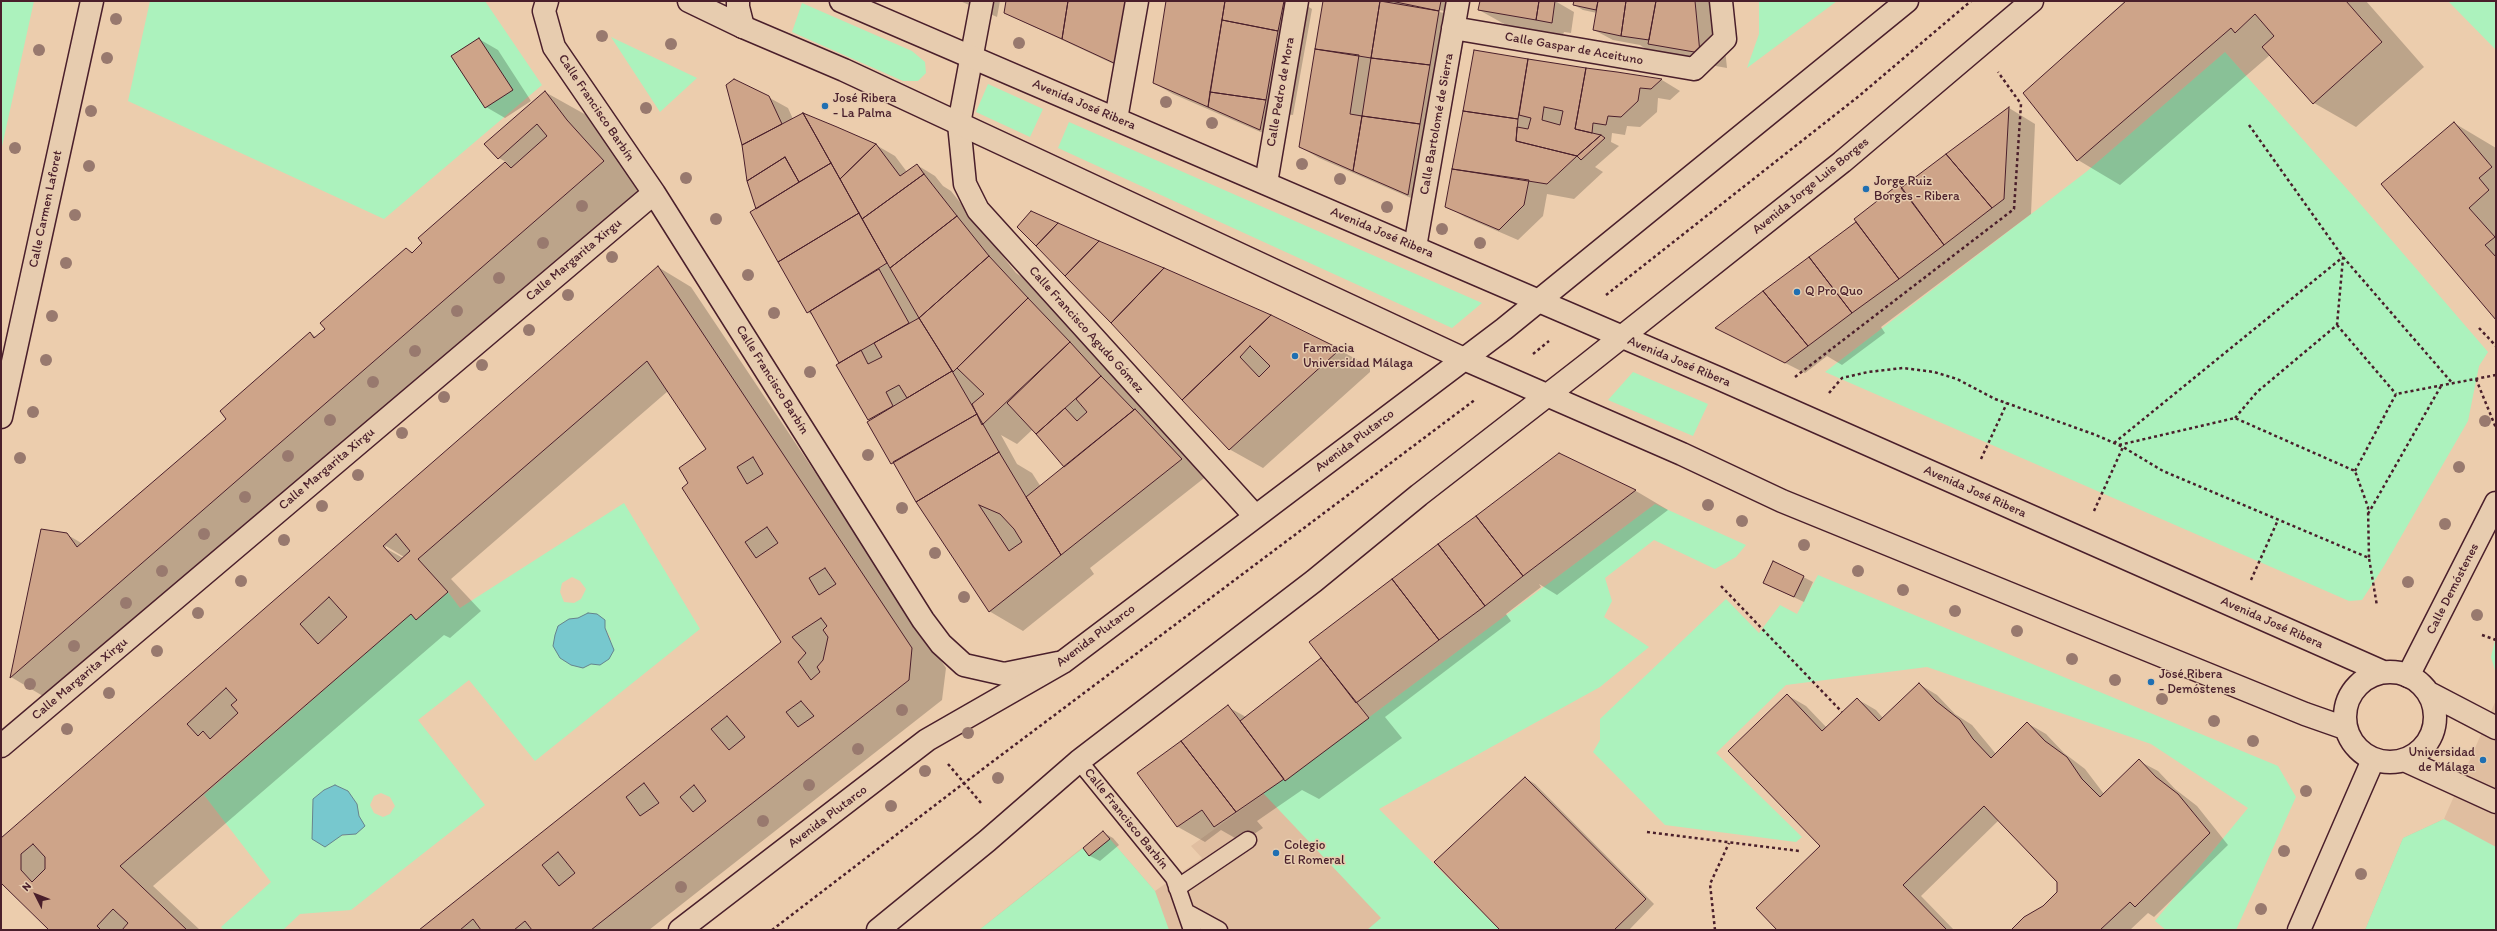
<!DOCTYPE html>
<meta charset="utf-8">
<style>
body{margin:0}
#map{position:relative;width:2497px;height:931px;overflow:hidden;background:#eccdad;font-family:Itim,sans-serif}
canvas{display:block}
.frame{position:absolute;inset:0;border:2px solid #4a1f2b;pointer-events:none}
.north{position:absolute;left:16px;top:875px;width:40px;height:40px;-webkit-text-stroke:3px #e7ccaf;paint-order:stroke;rotate:312deg;font-size:11px;font-weight:700;line-height:16px;text-align:center;color:#4a1f2b}
.north::after{content:'';display:block;margin:auto;width:14px;height:18px;background:#4a1f2b;clip-path:polygon(50% 0,100% 100%,50% 72%,0 100%)}
</style>
<div id="map">
<canvas width="2497" height="931"></canvas>
<div class="frame"></div>
<div class="north">N</div>
</div>
<script>
const g = document.querySelector('canvas').getContext('2d');
g.lineJoin = 'round';
function paint(path, color) {
  g.fillStyle = color;
  g.fill(path, 'evenodd');
}
function shape(rows) {
  const path = new Path2D();
  for (const r of rows) {
    if (r.length === 3) {
      path.moveTo(r[0] + r[2], r[1]);
      path.arc(r[0], r[1], r[2], 0, 2 * Math.PI);
      continue;
    }
    path.moveTo(r[0], r[1]);
    for (let i = 2; i < r.length; i += 2) path.lineTo(r[i], r[i + 1]);
  }
  return path;
}
function stroke(path, color, width, dash) {
  g.strokeStyle = color;
  g.lineWidth = width;
  g.lineCap = dash ? 'butt' : 'round';
  g.setLineDash(dash || []);
  g.stroke(path);
}
function write(font, color, halo, rows, align = 'center') {
  g.font = font + ' Itim,sans-serif';
  g.lineWidth = 3;
  g.setLineDash([]);
  g.textBaseline = 'middle';
  g.strokeStyle = halo;
  g.fillStyle = color;
  for (const [text, x, y, turn = 0] of rows) {
    g.save();
    g.translate(x, y);
    g.rotate((+turn || 0) * Math.PI / 180);
    g.textAlign = isNaN(turn) ? turn : align;
    if (halo) g.strokeText(text, 0, 0);
    g.fillText(text, 0, 0);
    g.restore();
  }
}
const built = shape([
 [2496,700,2496,930,2365,930,2403,838,2444,819],
 [1284,779,1429,930,979,930,1103,831,1155,891,1202,858,1191,846]
]);
const green = shape([
 [1,1,34,1,1,151],
 [150,1,485,1,542,85,384,219,128,101],
 [1759,1,1837,1,1747,68,1759,34],
 [2448,1,2496,1,2496,50],
 [802,3,912,51,925,62,926,73,918,81,903,81,792,32],
 [611,37,697,78,660,112],
 [2225,52,2363,207,2488,352,2479,366,2468,421,2384,566,2362,600,2349,601,1825,372,2086,172],
 [988,84,1043,109,1030,137,976,112],
 [1069,122,1482,303,1452,328,1058,148],
 [1633,372,1708,404,1693,436,1608,400],
 [624,503,700,629,535,761,469,680,418,720,485,805,351,910,300,914,283,930,224,930,221,927,271,882,204,795,411,614,416,620,448,592,460,608],
 [572,577,580,581,586,589,581,599,574,603,564,602,560,592,562,583],
 [578,618,605,620,605,628,611,639,591,664,583,668,569,619],
 [335,785,348,791,357,804,359,816,364,826,356,834,312,839,313,800,324,790],
 [381,793,390,797,395,806,390,814,383,817,374,813,370,805,374,796],
 [1655,504,1746,545,1736,557,1715,569,1654,540,1605,578,1612,601,1604,617,1649,647,1600,687,1379,809,1500,930,1367,930,1381,918,1263,793,1284,779,1285,780],
 [1818,575,2278,766,2296,797,2236,930,2166,930,2155,921,2248,808,2151,744,1927,667,1786,685,1716,753,1802,837,1796,842,1665,825,1593,752,1600,740,1600,719,1726,599,1759,633,1780,605,1797,614],
 [2496,636,2496,674,2491,657],
 [2444,819,2496,847,2496,930,2365,930,2403,838],
 [1110,839,1155,891,1169,930,979,930,1083,848,1090,856]
]);
const water = shape([
 [588,613,597,614,605,620,605,628,614,650,609,659,600,665,591,664,583,668,571,665,560,658,553,646,555,635,558,626,569,619,578,618,588,613],
 [335,785,348,791,357,804,359,816,365,826,356,834,342,835,325,847,312,839,313,799,324,790,335,785]
]);
const shadow = shape([
 [960,1,1000,1,997,17],
 [1007,1,1135,74,1015,18,1005,12],
 [1167,1,1305,1,1304,4,1312,9,1293,115,1284,114,1279,140,1173,94,1154,83],
 [1324,1,1461,1,1466,27,1446,139,1438,137,1427,205,1319,158,1300,147],
 [1411,4,1444,11,1444,13,1411,6],
 [1481,1,1555,1,1574,12,1571,33,1564,32,1563,35,1506,25,1479,10],
 [1575,1,1720,1,1727,68,1676,59,1649,51,1640,45,1613,40,1594,30,1597,13,1583,10,1574,5],
 [2125,1,2366,1,2424,67,2356,127,2314,103,2270,55,2120,185,2078,160,2024,93],
 [479,39,498,50,531,101,505,118,486,107],
 [1475,51,1662,80,1680,91,1670,100,1658,98,1657,112,1640,127,1627,126,1625,135,1612,133,1611,142,1619,146,1595,167,1603,172,1574,199,1547,194,1543,216,1518,240,1465,217,1446,206],
 [727,85,768,97,788,108,793,119,803,114,876,145,895,156,907,172,917,165,935,176,943,186,951,191,1016,273,1022,277,1208,475,1090,568,1094,574,1023,631,989,611,897,466,892,463,872,421,837,365,840,363,814,316,807,312,757,209],
 [1032,430,1065,467,1041,487,1032,473,1017,464,1001,435,1017,444],
 [545,92,588,116,609,145,645,186,53,702,11,677,41,530,66,534,83,544,227,419,310,333,316,337,326,329,407,249,414,253,424,243,419,238,506,162,499,158],
 [2009,108,2035,124,2031,214,1881,327,1885,333,1842,365,1827,356,1805,373,1716,328,1857,222,1899,186,1903,188],
 [2454,123,2496,148,2496,319,2382,185],
 [658,267,691,287,946,668,942,700,649,930,421,930,782,642,689,483,707,450,668,391,451,579,481,611,450,638,444,635,153,886,200,930,52,930,1,881,1,840],
 [386,546,404,557,403,558,385,548],
 [1111,322,1336,348,1370,367,1370,372,1263,468,1229,449],
 [1559,454,1636,491,1668,510,1557,595,1539,584,1541,587,1506,614,1511,621,1385,717,1402,738,1319,799,1302,790,1257,821,1263,828,1242,842,1221,830,1205,842,1178,827,1138,773,1228,707,1246,717,1321,659,1326,662],
 [1774,562,1813,582,1804,602,1774,588],
 [1919,684,1937,695,1955,714,1972,725,1996,754,2027,723,2046,734,2064,753,2085,769,2104,794,2139,761,2158,771,2175,789,2197,806,2228,845,2154,917,2148,913,2130,930,2013,930,2016,925,2044,907,2058,893,2058,881,1999,820,1921,896,1954,930,1778,930,1821,846,1787,695,1806,706,1827,728,1857,699,1876,710,1883,718],
 [1526,778,1535,784,1654,904,1629,930,1501,930],
 [1104,833,1113,838,1119,845,1100,861,1090,856,1084,849]
]);
const building = shape([
 [1006,1,1068,1,1062,39,1004,13,1006,1],
 [1068,1,1126,1,1116,64,1062,39,1068,1],
 [1166,1,1225,1,1208,107,1153,83,1166,1],
 [1225,1,1284,1,1278,31,1222,20,1225,1],
 [1323,1,1380,1,1371,58,1315,49,1323,1],
 [1380,1,1439,11,1430,65,1371,58,1380,1],
 [1391,1,1441,1,1439,11,1391,1],
 [1480,1,1539,1,1536,20,1478,10,1480,1],
 [1539,1,1555,1,1552,23,1536,20,1539,1],
 [1574,1,1598,1,1596,10,1573,5,1574,1],
 [1598,1,1626,1,1621,36,1593,30,1598,1],
 [1626,1,1656,1,1649,40,1621,36,1626,1],
 [1656,1,1695,1,1700,53,1648,44,1656,1],
 [2126,1,2346,1,2382,42,2313,104,2262,47,2274,36,2255,14,2235,33,2231,28,2077,161,2023,93,2126,1],
 [1222,20,1278,31,1266,100,1210,92,1222,20],
 [479,38,513,90,485,108,451,56,479,38],
 [1315,49,1359,55,1350,114,1362,116,1353,171,1299,147,1315,49],
 [1474,50,1528,59,1518,119,1463,111,1474,50],
 [1371,58,1430,65,1420,124,1362,116,1371,58],
 [1528,59,1586,68,1575,129,1601,135,1577,156,1516,141,1517,127,1528,129,1531,118,1519,115,1528,59],
 [1544,107,1563,111,1560,125,1542,120,1544,107],
 [1586,68,1617,72,1662,79,1651,89,1640,88,1638,101,1621,117,1608,116,1606,125,1593,123,1592,133,1575,129,1586,68],
 [734,79,769,96,782,124,742,145,726,85,734,79],
 [545,91,567,120,604,161,10,678,41,529,67,533,77,547,197,444,226,419,220,411,310,332,314,338,325,329,320,323,406,248,412,253,422,243,418,238,505,162,511,168,547,136,537,124,498,159,484,144,545,91],
 [1210,92,1266,100,1260,130,1208,107,1210,92],
 [2009,107,2004,199,1992,208,1946,154,2009,107],
 [1463,111,1518,119,1516,141,1577,156,1547,184,1452,169,1463,111],
 [803,113,837,127,876,144,840,179,803,113],
 [803,113,831,163,799,182,785,157,747,181,742,145,803,113],
 [1362,116,1420,124,1408,195,1353,171,1362,116],
 [2454,122,2492,167,2479,178,2489,190,2469,208,2495,237,2485,245,2496,257,2496,320,2381,184,2454,122],
 [1601,135,1605,138,1581,160,1577,156,1601,135],
 [876,144,900,176,917,164,924,174,862,219,840,179,876,144],
 [1946,154,1992,208,1944,245,1901,188,1946,154],
 [785,157,799,182,756,209,747,181,785,157],
 [831,163,859,213,778,262,750,212,831,163],
 [1452,169,1529,180,1524,205,1499,230,1445,207,1452,169],
 [924,174,957,216,890,268,862,219,924,174],
 [1899,184,1944,245,1899,279,1854,219,1899,184],
 [1031,211,1058,223,1036,246,1017,227,1031,211],
 [859,213,887,263,807,313,778,262,859,213],
 [957,216,989,256,919,318,890,268,957,216],
 [1856,222,1899,279,1852,313,1809,257,1856,222],
 [1058,223,1099,241,1065,276,1036,246,1058,223],
 [1099,241,1164,268,1111,323,1065,276,1099,241],
 [989,256,1028,298,953,372,919,318,989,256],
 [1809,257,1852,313,1808,346,1763,291,1809,257],
 [658,266,912,648,909,680,591,930,532,930,525,921,514,930,481,930,473,919,460,930,419,930,781,642,682,488,688,483,679,468,706,449,647,361,418,559,448,592,416,620,411,614,120,866,187,930,122,930,128,923,113,909,97,926,101,930,49,930,1,883,1,838,658,266],
 [753,457,763,474,747,484,737,467,753,457],
 [767,527,778,543,756,558,745,542,767,527],
 [396,534,410,551,398,562,383,546,396,534],
 [825,568,836,584,819,595,809,578,825,568],
 [329,597,347,617,318,644,300,624,329,597],
 [821,618,827,626,823,630,828,637,823,660,817,667,820,672,811,680,798,662,806,653,792,637,821,618],
 [226,688,237,700,231,705,238,713,210,739,203,731,198,736,187,724,226,688],
 [801,701,814,716,798,727,786,712,801,701],
 [727,716,745,737,729,750,711,729,727,716],
 [644,783,659,803,640,816,626,797,644,783],
 [694,785,706,801,693,812,680,797,694,785],
 [33,844,45,857,45,869,32,882,21,870,21,854,33,844],
 [558,852,575,873,559,886,542,865,558,852],
 [1164,268,1271,315,1182,400,1111,323,1164,268],
 [879,269,909,323,839,363,810,311,879,269],
 [1763,291,1808,346,1785,363,1715,328,1763,291],
 [1028,298,1070,342,982,425,972,404,984,394,957,368,1028,298],
 [1271,315,1336,347,1337,352,1229,450,1182,400,1271,315],
 [1250,346,1270,366,1259,377,1240,357,1250,346],
 [919,318,952,371,907,398,899,385,886,392,893,406,868,420,836,365,861,350,868,364,882,357,874,343,919,318],
 [1070,342,1101,376,1036,434,1007,403,1070,342],
 [952,371,977,414,891,464,867,422,952,371],
 [1101,376,1134,410,1064,467,1036,434,1065,408,1077,421,1087,412,1076,399,1101,376],
 [1135,409,1182,459,1061,555,1026,497,1135,409],
 [977,414,999,452,916,502,893,462,977,414],
 [999,452,1061,555,989,612,916,502,999,452],
 [979,505,1000,514,1014,529,1022,542,1009,551,979,505],
 [1559,453,1636,490,1523,576,1476,516,1559,453],
 [1476,516,1523,576,1485,606,1438,544,1476,516],
 [1438,544,1485,606,1439,640,1392,579,1438,544],
 [1773,561,1804,576,1794,597,1763,583,1773,561],
 [1392,579,1439,640,1356,703,1309,642,1392,579],
 [1321,658,1369,718,1285,781,1240,721,1321,658],
 [1919,683,1936,701,1960,720,1973,739,1991,758,2027,722,2045,741,2067,757,2082,779,2100,797,2139,759,2156,777,2178,794,2210,833,2135,907,2130,902,2100,930,2011,930,2024,917,2043,906,2057,892,2057,882,1984,806,1903,885,1947,930,1777,930,1756,908,1820,846,1728,751,1787,694,1822,731,1857,698,1879,721,1919,683],
 [1228,705,1284,779,1236,812,1181,741,1228,705],
 [1181,741,1236,812,1214,827,1202,810,1177,827,1137,773,1181,741],
 [1525,777,1646,899,1614,930,1500,930,1434,862,1525,777],
 [1103,831,1110,839,1089,856,1083,848,1103,831]
]);
const path = shape([
 [2249,125,2343,257,2453,384],
 [1606,295,1859,96,1971,1],
 [2337,325,2396,394],
 [2479,328,2496,346],
 [1533,354,1549,341],
 [1795,377,2014,209,2021,104,1998,72],
 [2476,379,2496,428],
 [1829,393,1842,378,1868,372,1903,368,1934,372,1957,379,1995,399,2096,435,2123,447,2163,471,2369,558,2377,606],
 [2235,418,2257,392,2337,325,2343,258],
 [2114,443,2343,257],
 [2119,445,2235,418,2355,471,2368,507,2369,558],
 [1981,459,2007,403],
 [2355,471,2396,394,2496,375],
 [2094,511,2123,447],
 [2368,514,2441,386],
 [2251,580,2278,520],
 [1721,586,1842,712],
 [2482,635,2496,640],
 [948,764,981,803],
 [1647,832,1799,851],
 [772,930,964,783,1476,399],
 [1715,930,1710,884,1729,843]
]);
const lane = shape([
 [1079,761,1174,878,1192,930],
 [1177,888,1248,840],
 [1186,912,1219,930]
]);
const street = shape([
 [547,1,544,11,554,47,654,193,923,620,941,644,964,665,1004,674,1058,663],
 [738,1,738,7,743,27],
 [982,1,959,124,965,184,978,210,1255,516],
 [1453,28,1694,69,1725,39,1721,1],
 [1116,119,1137,1],
 [1266,183,1297,1],
 [1415,247,1458,1],
 [1,417,92,1],
 [2408,676,2496,503],
 [1,746,654,193],
 [2299,930,2373,760]
]);
const secondary = shape([
 [689,1,743,27,844,70,1464,359,1682,454,1782,501,2305,714,2345,728],
 [841,1,1718,378,2383,672],
 [2390,717,45],
 [2429,693,2496,728],
 [2404,760,2496,802],
 [680,930,927,740,1063,662,1504,329,1907,1],
 [878,930,987,841,1079,761,1314,581,1419,495,1585,366,1842,162,2032,1]
]);
const trees = [
 [116,19],
 [602,36],
 [1019,43],
 [671,44],
 [39,50],
 [107,58],
 [1166,102],
 [646,108],
 [91,111],
 [1212,123],
 [15,148],
 [1302,164],
 [89,166],
 [686,178],
 [1340,179],
 [582,206],
 [1387,207],
 [75,215],
 [716,219],
 [1442,229],
 [543,243],
 [1480,243],
 [612,257],
 [66,263],
 [748,275],
 [499,278],
 [568,295],
 [457,311],
 [774,313],
 [52,316],
 [529,330],
 [415,351],
 [46,360],
 [482,365],
 [810,372],
 [373,382],
 [444,397],
 [33,412],
 [330,420],
 [2485,421],
 [402,433],
 [868,455],
 [288,456],
 [20,458],
 [2459,467],
 [358,475],
 [245,497],
 [1708,505],
 [322,506],
 [902,508],
 [1742,521],
 [2445,524],
 [204,534],
 [284,540],
 [1804,545],
 [935,553],
 [162,571],
 [1858,571],
 [241,581],
 [2408,582],
 [1903,590],
 [964,597],
 [126,603],
 [1955,611],
 [198,613],
 [2477,615],
 [2017,631],
 [74,646],
 [157,651],
 [2072,659],
 [2115,680],
 [30,684],
 [109,693],
 [2162,699],
 [902,710],
 [2214,721],
 [67,729],
 [968,733],
 [2253,741],
 [858,749],
 [925,771],
 [998,778],
 [809,785],
 [2306,791],
 [891,806],
 [763,821],
 [2284,851],
 [2361,874],
 [681,887],
 [2261,909]
];
const markers = [
 [825,106,4,"#1f6fb2"],
 [1866,189,4,"#1f6fb2"],
 [1797,292,4,"#1f6fb2"],
 [1295,356,4,"#1f6fb2"],
 [2151,682,4,"#1f6fb2"],
 [2483,760,4,"#1f6fb2"],
 [1276,853,4,"#1f6fb2"]
];
const streetNames = [
 ["Calle Gaspar de Aceituno",1574,49,10],
 ["Calle Pedro de Mora",1281,92,-80],
 ["Avenida José Ribera",1084,105,23],
 ["Calle Francisco Barbín",596,108,56],
 ["Calle Bartolomé de Sierra",1437,124,-80],
 ["Avenida Jorge Luis Borges",1811,186,-39],
 ["Calle Carmen Laforet",46,209,-78],
 ["Avenida José Ribera",1382,233,23],
 ["Calle Margarita Xirgu",574,260,-40],
 ["Calle Francisco Agudo Gómez",1086,330,48],
 ["Avenida José Ribera",1679,362,23],
 ["Calle Francisco Barbín",772,380,58],
 ["Avenida Plutarco",1355,441,-37],
 ["Calle Margarita Xirgu",327,469,-40],
 ["Avenida José Ribera",1975,492,24],
 ["Calle Demóstenes",2453,589,-63],
 ["Avenida José Ribera",2272,623,24],
 ["Avenida Plutarco",1096,636,-37],
 ["Calle Margarita Xirgu",80,679,-40],
 ["Avenida Plutarco",828,817,-37],
 ["Calle Francisco Barbín",1126,819,51]
];
const poiNames = [
 ["José Ribera",833,99],
 ["- La Palma",833,114],
 ["Jorge Ruiz",1874,182],
 ["Borges - Ribera",1874,197],
 ["Q Pro Quo",1805,292],
 ["Farmacia",1303,349],
 ["Universidad Málaga",1303,364],
 ["José Ribera",2159,675],
 ["- Demóstenes",2159,690],
 ["Universidad",2475,753,"right"],
 ["de Málaga",2475,768,"right"],
 ["Colegio",1284,846],
 ["El Romeral",1284,861]
];
paint(built, '#e0bea0');
paint(green, '#acf2bd');
paint(water, '#77c8ce');
stroke(water, '#65848d', 1);
paint(shadow, '#0003');
paint(building, '#cea489');
stroke(building, '#4a1f2b', 1);
stroke(lane, '#4a1f2b', 19);
stroke(street, '#4a1f2b', 25);
stroke(secondary, '#4a1f2b', 25);
stroke(path, '#4a1f2b', 2.5, [3, 3]);
stroke(lane, '#e7ccaf', 16);
stroke(street, '#e7ccaf', 22);
stroke(secondary, '#e7ccaf', 22);
g.fillStyle = '#98796e';
for (const [x, y] of trees) {
  g.beginPath();
  g.arc(x, y, 6, 0, 2 * Math.PI);
  g.fill();
}
for (const [x, y, r, color] of markers) {
  const dot = new Path2D();
  dot.arc(x, y, r, 0, 2 * Math.PI);
  g.fillStyle = color;
  g.fill(dot);
  stroke(dot, '#e7ccaf', 1.5);
}
write('13px', '#4a1f2b', '#e7ccaf', streetNames);
write('13px', '#4a1f2b', '#e7ccaf', poiNames, 'left');
</script>
